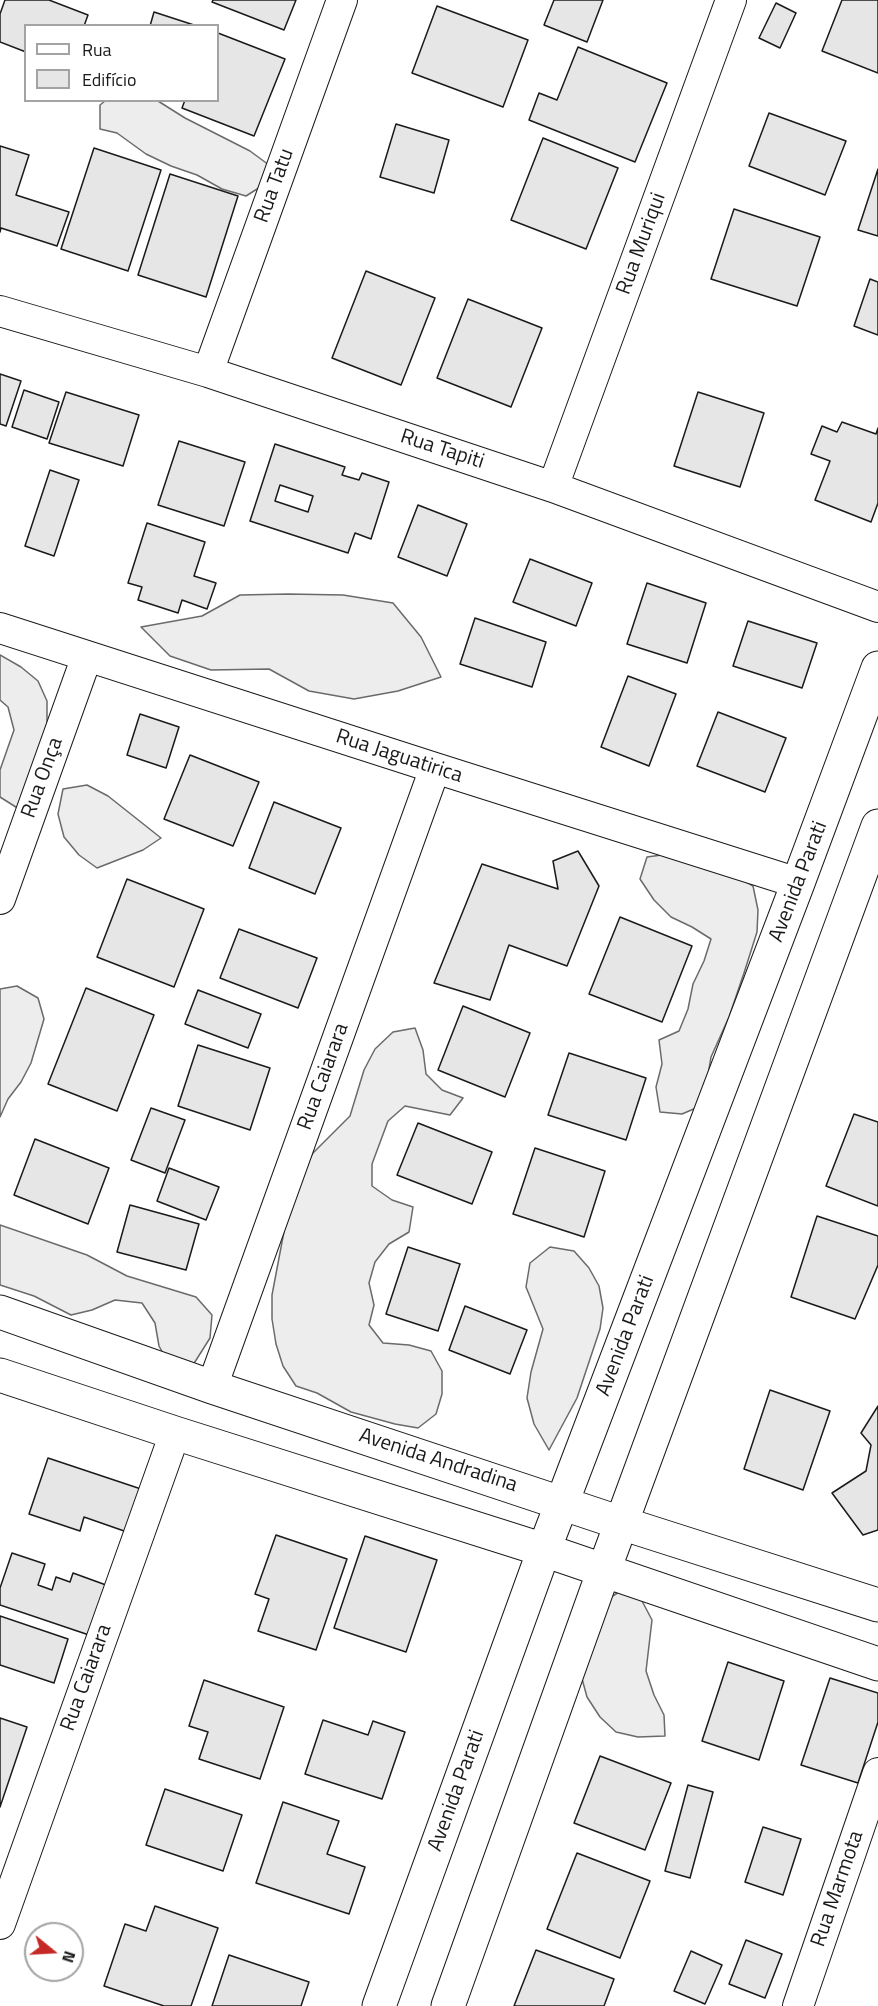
<!DOCTYPE html>
<meta charset="utf-8">
<style>
body{margin:0}
#map{position:relative;width:878px;height:2006px;overflow:hidden;background:#fff;font-family:"Titillium Web",sans-serif}
canvas{display:block}
.legend{position:absolute;left:24px;top:24px;width:195px;height:78px;box-sizing:border-box;background:#fff;border:2px solid #a3a3a3;margin:0;padding:8px 10px;list-style:none;font-size:18px;color:#1a1a1a}
.legend li{display:flex;align-items:center;gap:12px;height:30px}
.legend b{width:30px;border:2px solid #a3a3a3}
.north{position:absolute;left:24px;top:1922px;width:60px;height:60px;box-sizing:border-box;background:#fff;border:2px solid #a3a3a3;border-radius:50%;rotate:108deg;font-size:16px;font-weight:700;line-height:24px;text-align:center;color:#1a1a1a}
.north::after{content:'';display:block;margin:auto;width:21px;height:27px;background:#c62828;clip-path:polygon(50% 0,100% 100%,50% 72%,0 100%)}
</style>
<div id="map">
<canvas width="878" height="2006"></canvas>
<ul class="legend">
<li><b style="height:8px;background:#fff"></b>Rua</li>
<li><b style="height:16px;background:#e6e6e6"></b>Edifício</li>
</ul>
<div class="north">N</div>
</div>
<script>
const g = document.querySelector('canvas').getContext('2d');
g.lineJoin = 'round';
function paint(path, color) {
  g.fillStyle = color;
  g.fill(path, 'evenodd');
}
function shape(rows) {
  const path = new Path2D();
  for (const r of rows) {
    path.moveTo(r[0], r[1]);
    for (let i = 2; i < r.length; i += 2) path.lineTo(r[i], r[i + 1]);
  }
  return path;
}
function stroke(path, color, width, dash) {
  g.strokeStyle = color;
  g.lineWidth = width;
  g.lineCap = dash ? 'butt' : 'round';
  g.setLineDash(dash || []);
  g.stroke(path);
}
function write(font, color, halo, rows, align = 'center') {
  g.font = font + ' "Titillium Web",sans-serif';
  g.lineWidth = 4.5;
  g.setLineDash([]);
  g.textBaseline = 'middle';
  g.strokeStyle = halo;
  g.fillStyle = color;
  for (const [text, x, y, turn = 0] of rows) {
    g.save();
    g.translate(x, y);
    g.rotate((+turn || 0) * Math.PI / 180);
    g.textAlign = isNaN(turn) ? turn : align;
    if (halo) g.strokeText(text, 0, 0);
    g.fillText(text, 0, 0);
    g.restore();
  }
}
const built = shape([
 [105,101,158,101,185,118,250,151,269,165,265,184,246,196,222,189,197,175,171,166,146,154,117,133,100,129,100,105,105,101],
 [288,594,343,595,393,603,421,637,441,677,398,691,354,699,309,691,269,669,211,670,170,656,141,627,202,616,240,595,288,594],
 [0,655,21,667,38,681,47,701,47,727,19,809,0,797,0,770,14,730,8,707,0,700,0,655],
 [87,785,108,796,161,838,143,850,97,868,79,855,64,837,58,814,63,789,87,785],
 [669,854,735,875,753,886,758,910,757,932,744,973,729,1017,711,1057,703,1105,682,1114,660,1112,656,1087,662,1064,659,1040,679,1031,688,1009,693,984,704,961,711,939,692,927,671,917,654,900,640,879,647,857,669,854],
 [17,986,38,998,44,1019,31,1063,21,1082,8,1099,0,1117,0,989,17,986],
 [415,1028,423,1050,426,1074,442,1090,463,1098,450,1115,405,1106,388,1121,372,1164,372,1186,392,1200,413,1207,409,1232,389,1244,375,1262,369,1283,374,1305,369,1325,383,1343,409,1345,431,1351,442,1371,442,1394,436,1414,418,1428,395,1424,351,1412,317,1393,296,1386,283,1366,276,1344,272,1319,272,1295,286,1221,300,1176,313,1153,350,1116,364,1070,375,1049,393,1032,415,1028],
 [0,1225,87,1255,127,1276,196,1297,212,1315,210,1338,193,1365,170,1366,159,1346,155,1323,142,1303,115,1300,92,1310,71,1315,34,1296,0,1285,0,1225],
 [550,1247,574,1251,589,1268,599,1286,603,1308,600,1329,577,1398,549,1450,534,1424,527,1398,531,1372,543,1329,526,1287,530,1263,550,1247],
 [619,1592,641,1599,652,1620,646,1671,654,1695,664,1715,665,1736,638,1737,616,1732,600,1717,587,1697,581,1675,597,1606,619,1592]
]);
const building = shape([
 [5,0,49,0,88,15,84,26,26,26,26,52,0,42,0,14,5,0],
 [213,0,296,0,284,30,212,2,213,0],
 [554,0,603,0,587,42,544,25,554,0],
 [842,0,878,0,878,73,822,51,842,0],
 [776,3,796,13,780,48,759,38,776,3],
 [437,6,528,40,503,107,412,73,437,6],
 [154,12,197,26,150,26,154,12],
 [218,33,285,59,254,136,182,108,185,100,218,100,218,33],
 [578,47,667,83,635,162,529,120,539,93,557,100,578,47],
 [769,113,846,141,825,195,749,166,769,113],
 [396,124,449,140,434,193,380,177,396,124],
 [543,138,618,168,586,249,511,220,543,138],
 [0,146,29,155,16,195,69,212,57,246,1,228,0,232,0,146],
 [94,148,161,170,128,271,61,249,94,148],
 [878,169,878,236,858,230,878,169],
 [170,174,238,196,206,297,138,275,170,174],
 [734,209,820,237,797,306,711,279,734,209],
 [366,271,435,298,401,385,332,358,366,271],
 [870,279,878,282,878,335,854,326,870,279],
 [468,299,542,328,511,407,437,378,468,299],
 [0,374,21,381,6,426,0,424,0,374],
 [24,390,59,402,47,439,12,427,24,390],
 [66,392,139,415,123,466,49,443,66,392],
 [698,392,764,413,740,487,674,466,698,392],
 [842,422,876,434,878,428,878,503,871,522,815,500,830,461,811,454,822,426,837,432,842,422],
 [179,441,245,462,224,526,158,505,179,441],
 [275,444,345,467,342,475,359,480,362,473,389,482,371,539,355,533,348,553,250,521,275,444],
 [280,485,313,496,308,512,275,501,280,485],
 [50,470,79,480,54,556,25,546,50,470],
 [418,505,467,524,447,576,398,557,418,505],
 [147,523,205,542,194,576,216,583,207,609,182,600,178,613,138,600,142,587,128,583,147,523],
 [530,559,592,583,576,626,513,602,530,559],
 [647,583,706,603,687,663,627,644,647,583],
 [475,618,546,642,532,687,460,664,475,618],
 [748,621,817,643,802,688,733,666,748,621],
 [628,676,676,694,649,766,601,747,628,676],
 [718,712,786,738,765,792,697,766,718,712],
 [140,714,179,727,166,768,127,755,140,714],
 [190,755,259,782,233,846,164,819,190,755],
 [274,802,341,828,315,894,249,868,274,802],
 [578,851,599,886,567,966,509,945,490,1000,434,983,482,864,558,889,553,861,578,851],
 [127,879,204,909,174,987,97,957,127,879],
 [620,917,692,946,662,1022,589,994,620,917],
 [239,929,317,958,298,1008,220,978,239,929],
 [86,988,154,1015,117,1111,48,1084,86,988],
 [198,990,261,1014,248,1048,185,1024,198,990],
 [463,1006,530,1033,505,1097,438,1070,463,1006],
 [198,1045,270,1068,250,1130,178,1106,198,1045],
 [569,1053,646,1078,626,1140,548,1115,569,1053],
 [151,1108,185,1120,165,1173,131,1160,151,1108],
 [854,1114,878,1122,878,1206,826,1186,854,1114],
 [418,1123,492,1152,472,1204,397,1175,418,1123],
 [35,1139,109,1168,88,1224,14,1195,35,1139],
 [535,1148,605,1171,584,1237,513,1214,535,1148],
 [169,1168,219,1187,206,1220,157,1201,169,1168],
 [130,1205,199,1224,186,1270,117,1252,130,1205],
 [817,1216,878,1236,878,1265,855,1319,791,1297,817,1216],
 [408,1247,460,1264,438,1331,386,1314,408,1247],
 [465,1306,527,1330,510,1374,449,1350,465,1306],
 [770,1390,830,1411,803,1490,744,1469,770,1390],
 [878,1406,878,1530,863,1535,832,1493,866,1471,871,1445,861,1433,878,1406],
 [48,1458,141,1489,127,1532,84,1517,80,1531,29,1514,48,1458],
 [276,1535,347,1559,316,1650,258,1631,269,1599,255,1594,276,1535],
 [365,1536,437,1560,406,1652,334,1628,365,1536],
 [12,1553,45,1564,38,1585,52,1590,56,1577,70,1582,73,1573,106,1585,89,1635,0,1605,0,1588,12,1553],
 [0,1616,68,1639,54,1683,0,1665,0,1616],
 [728,1662,784,1681,759,1760,702,1741,728,1662],
 [830,1678,878,1693,878,1722,858,1783,801,1765,830,1678],
 [204,1680,284,1707,260,1779,199,1759,208,1732,189,1726,204,1680],
 [0,1718,27,1727,0,1807,0,1718],
 [323,1720,368,1735,373,1721,405,1732,382,1799,305,1774,323,1720],
 [600,1756,671,1783,645,1850,574,1823,600,1756],
 [688,1785,713,1792,690,1878,665,1871,688,1785],
 [165,1789,242,1815,223,1871,146,1845,165,1789],
 [283,1802,339,1821,327,1854,365,1867,349,1914,256,1883,283,1802],
 [763,1827,801,1839,783,1895,745,1882,763,1827],
 [577,1853,650,1881,620,1958,547,1929,577,1853],
 [155,1906,218,1928,191,2006,164,2006,104,1986,125,1924,146,1931,155,1906],
 [746,1940,782,1954,765,1998,729,1984,746,1940],
 [536,1950,614,1979,604,2006,514,2006,536,1950],
 [691,1951,722,1965,705,2004,674,1991,691,1951],
 [229,1955,309,1982,301,2006,212,2006,229,1955]
]);
const minor = shape([
 [0,311,208,372,553,487,878,607],
 [208,372,342,0],
 [553,487,731,0],
 [0,628,435,768,798,883],
 [0,899,87,656],
 [212,1387,435,768],
 [0,1924,175,1433],
 [798,2006,878,1773]
]);
const tertiary = shape([
 [0,1312,212,1387,621,1523,878,1605],
 [0,1375,175,1433,544,1550,878,1664],
 [379,2006,544,1550,798,883,878,668],
 [448,2006,604,1570,878,826]
]);
const streetNames = [
 ["Rua Tatu",275,186,-70],
 ["Rua Muriqui",642,244,-70],
 ["Rua Tapiti",442,450,18],
 ["Rua Jaguatirica",399,757,18],
 ["Rua Onça",43,778,-70],
 ["Avenida Parati",799,882,-69],
 ["Rua Caiarara",324,1077,-70],
 ["Avenida Parati",626,1336,-69],
 ["Avenida Andradina",438,1461,18],
 ["Rua Caiarara",87,1678,-70],
 ["Avenida Parati",457,1791,-70],
 ["Rua Marmota",838,1889,-71]
];
paint(built, '#ededed');
stroke(built, '#6a6a6a', 1.5);
paint(building, '#e6e6e6');
stroke(building, '#1a1a1a', 1.5);
stroke(minor, '#1a1a1a', 32);
stroke(tertiary, '#1a1a1a', 35);
stroke(minor, '#fff', 30);
stroke(tertiary, '#fff', 33);
write('21px', '#1a1a1a', '#fff', streetNames);
</script>
